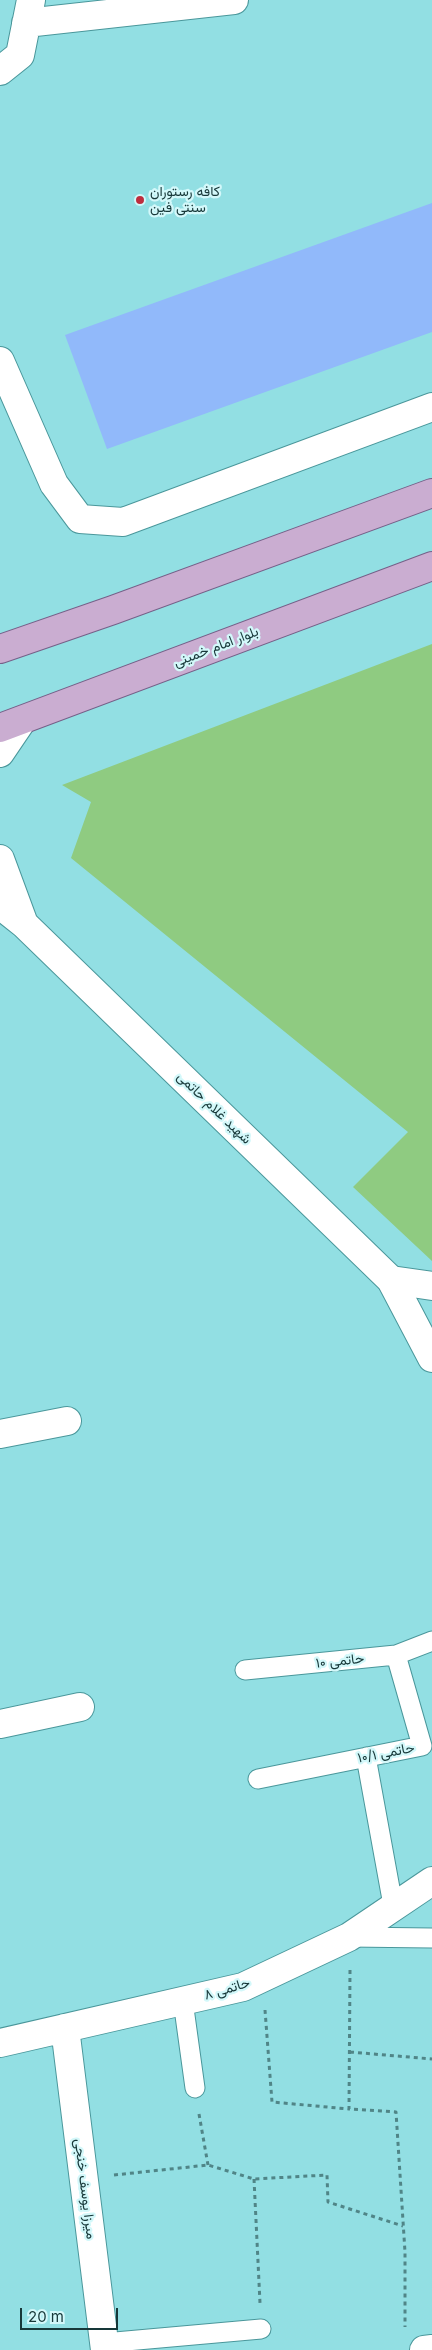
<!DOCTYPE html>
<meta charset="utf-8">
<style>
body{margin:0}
#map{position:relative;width:432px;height:2350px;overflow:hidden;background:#92dfe3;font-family:Inter,sans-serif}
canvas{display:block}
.scale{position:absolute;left:20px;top:2308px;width:98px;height:22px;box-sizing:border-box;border:2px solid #173839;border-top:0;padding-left:6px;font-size:15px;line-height:18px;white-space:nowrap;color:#173839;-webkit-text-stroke:4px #d3f8fa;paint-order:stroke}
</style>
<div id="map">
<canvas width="432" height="2350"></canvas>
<div class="scale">20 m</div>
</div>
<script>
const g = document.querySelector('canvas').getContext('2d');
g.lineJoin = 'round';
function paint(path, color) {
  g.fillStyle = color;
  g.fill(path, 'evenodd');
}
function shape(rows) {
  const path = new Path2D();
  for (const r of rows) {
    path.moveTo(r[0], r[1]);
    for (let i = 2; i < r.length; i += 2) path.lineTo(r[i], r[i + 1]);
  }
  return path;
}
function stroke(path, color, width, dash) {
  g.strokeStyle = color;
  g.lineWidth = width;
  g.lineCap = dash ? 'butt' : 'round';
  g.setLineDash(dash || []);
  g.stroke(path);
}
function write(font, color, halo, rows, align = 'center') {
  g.font = font + ' Inter,Vazirmatn,sans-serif';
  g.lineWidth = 4.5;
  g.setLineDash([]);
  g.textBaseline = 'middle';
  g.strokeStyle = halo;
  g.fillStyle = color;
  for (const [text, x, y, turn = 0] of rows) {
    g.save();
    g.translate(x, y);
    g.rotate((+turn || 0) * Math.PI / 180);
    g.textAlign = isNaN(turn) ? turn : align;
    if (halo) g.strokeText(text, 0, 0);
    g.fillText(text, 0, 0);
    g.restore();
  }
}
const green = shape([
 [432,644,432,1261,353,1187,408,1132,71,858,91,802,62,785]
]);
const water = shape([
 [432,203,432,332,107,449,65,335]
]);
const path = shape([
 [350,1970,349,2109,396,2112,405,2252,405,2327],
 [265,2010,272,2102,349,2109],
 [350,2052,432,2059],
 [199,2114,208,2165],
 [114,2175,208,2165,254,2179,327,2175,328,2202,403,2226],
 [254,2179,260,2303]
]);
const service = shape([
 [245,1670,396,1655,432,1641],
 [366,1757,393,1905],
 [258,1779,422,1746,396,1655],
 [349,1937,432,1938],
 [183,2001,195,2088],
 [104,2343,261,2329]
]);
const minor = shape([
 [26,23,234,0],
 [0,71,20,55,31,0],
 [0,361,54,484,80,519,123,522,432,407],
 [391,1280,432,1286],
 [0,1434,67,1421],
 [0,1724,80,1707],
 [65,2028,105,2350],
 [0,2043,243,1987,349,1937,432,1881],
 [424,2350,432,2349]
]);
const tertiary = shape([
 [0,753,21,722],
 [0,859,24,924],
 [0,905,24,924,391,1280,432,1358]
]);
const primary = shape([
 [0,649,113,610,432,493],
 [0,728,432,566]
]);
const markers = [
 [140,200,5,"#be2d3e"]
];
const poiNames = [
 ["کافه رستوران",150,192],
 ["سنتی فین",150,208]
];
const streetNames = [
 ["بلوار امام خمینی",216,647,-21],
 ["شهید غلام حاتمی",214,1108,44],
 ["حاتمی ۱۰",340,1661,-6],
 ["حاتمی ۱۰/۱",386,1753,-11],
 ["حاتمی ۸",227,1989,-17],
 ["میرزا یوسف خنجی",85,2189,83]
];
paint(green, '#8fcb81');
paint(water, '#91b9fa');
stroke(service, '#4a979b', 21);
stroke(minor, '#4a979b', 30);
stroke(tertiary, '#4a979b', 30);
stroke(primary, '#756088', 30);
stroke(path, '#508587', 3, [4, 4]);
stroke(service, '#fff', 19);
stroke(minor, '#fff', 28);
stroke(tertiary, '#fff', 28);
stroke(primary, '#caadd1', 28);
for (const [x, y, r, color] of markers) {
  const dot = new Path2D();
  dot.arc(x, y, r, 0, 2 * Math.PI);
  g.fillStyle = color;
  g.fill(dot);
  stroke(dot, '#d3f8fa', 2);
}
write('14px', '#173839', '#d3f8fa', poiNames, 'left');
write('14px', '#173839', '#d3f8fa', streetNames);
</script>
